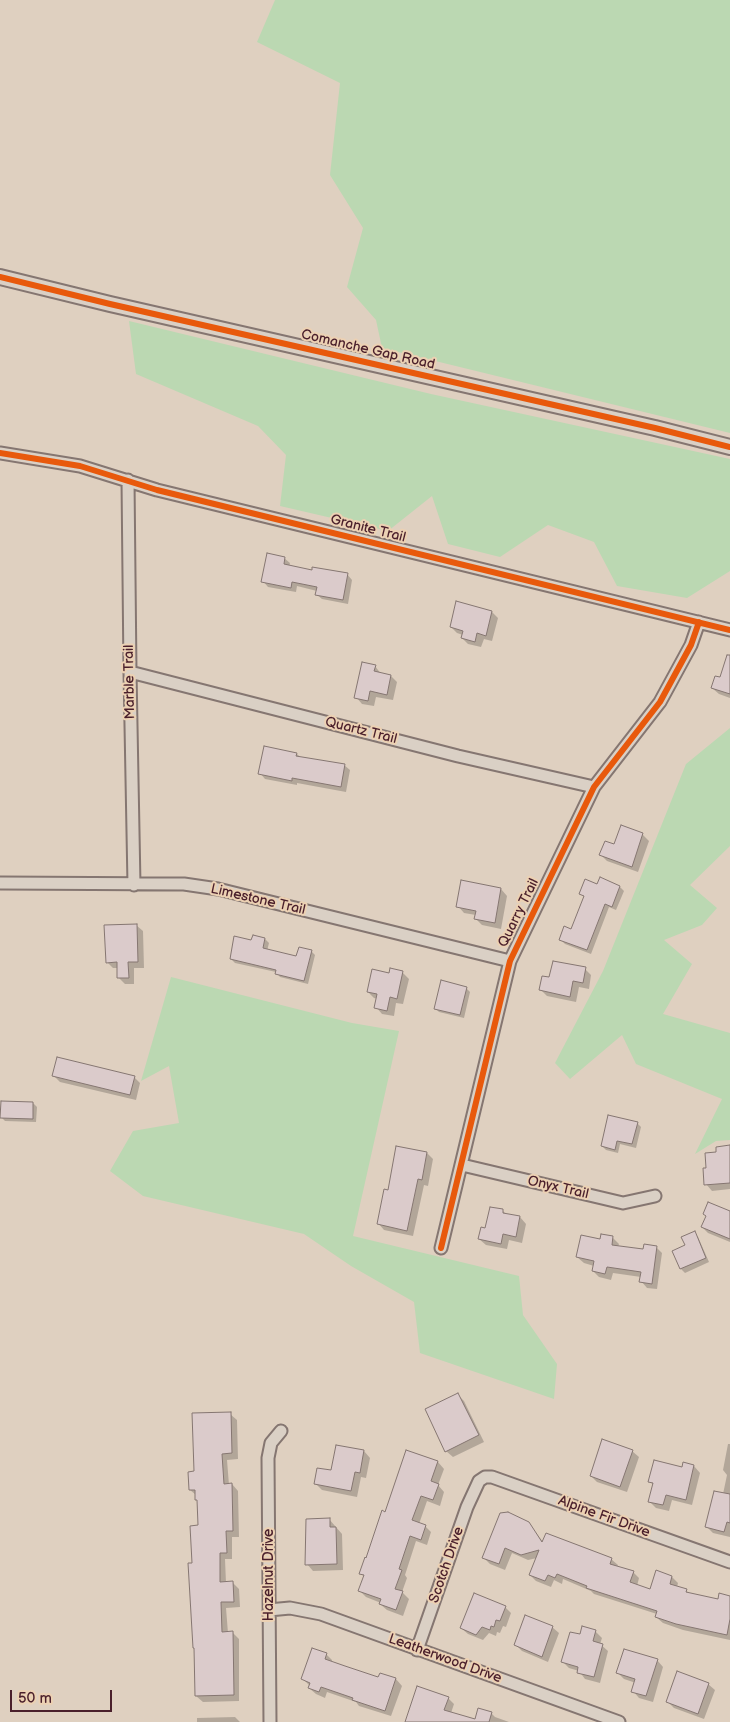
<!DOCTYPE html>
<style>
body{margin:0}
#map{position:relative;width:730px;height:1722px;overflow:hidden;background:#dfd0c0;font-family:"Balsamiq Sans",sans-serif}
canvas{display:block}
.scale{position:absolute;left:10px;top:1690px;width:102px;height:22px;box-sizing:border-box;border:2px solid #4a1f2b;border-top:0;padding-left:6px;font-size:15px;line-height:18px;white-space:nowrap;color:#4a1f2b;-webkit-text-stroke:4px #ecd1b3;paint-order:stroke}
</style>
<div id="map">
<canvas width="730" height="1722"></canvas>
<div class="scale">50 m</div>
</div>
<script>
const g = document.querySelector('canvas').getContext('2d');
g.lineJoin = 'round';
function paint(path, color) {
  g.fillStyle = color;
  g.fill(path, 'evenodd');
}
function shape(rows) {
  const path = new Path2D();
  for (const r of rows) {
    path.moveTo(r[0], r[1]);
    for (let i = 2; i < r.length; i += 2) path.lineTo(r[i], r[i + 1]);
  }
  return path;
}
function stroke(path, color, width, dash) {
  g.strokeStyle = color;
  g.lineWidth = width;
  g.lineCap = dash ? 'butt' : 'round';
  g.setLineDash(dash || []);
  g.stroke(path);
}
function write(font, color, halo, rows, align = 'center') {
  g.font = font + ' "Balsamiq Sans",sans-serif';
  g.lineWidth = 4;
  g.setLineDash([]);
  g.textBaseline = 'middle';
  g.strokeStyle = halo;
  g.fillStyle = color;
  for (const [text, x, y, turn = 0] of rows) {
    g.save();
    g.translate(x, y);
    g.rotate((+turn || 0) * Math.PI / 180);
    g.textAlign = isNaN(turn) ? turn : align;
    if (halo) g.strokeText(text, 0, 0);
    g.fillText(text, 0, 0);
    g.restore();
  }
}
const green = shape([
 [275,0,730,0,730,433,382,348,376,320,347,287,363,228,330,175,340,83,257,42],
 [129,321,431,394,730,459,730,571,687,598,617,586,594,542,548,525,500,557,448,544,432,496,388,531,280,506,286,455,258,426,136,374],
 [730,728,730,846,690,885,717,908,702,925,664,940,692,964,663,1014,730,1033,730,1140,716,1141,695,1154,722,1099,636,1064,622,1035,570,1079,555,1063,603,971,686,764],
 [171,977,352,1023,399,1031,353,1236,519,1276,523,1315,557,1364,554,1399,420,1353,414,1302,351,1266,304,1234,143,1196,110,1171,133,1131,179,1123,169,1066,141,1081]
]);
const shadow = shape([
 [284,558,290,563,289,567,313,572,347,574,352,580,348,604,322,599,316,594,317,591,297,586,296,592,268,587,263,581],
 [492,612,498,618,492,641,484,639,481,647,468,644,462,638,463,635,457,633,451,627],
 [375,666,381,674,391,676,397,682,393,700,376,697,374,706,362,704,356,697],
 [730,666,730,698,719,694,712,688],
 [297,754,301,758,344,765,350,770,346,792,297,783,297,785,265,779,260,773],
 [622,827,643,835,649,841,638,872,607,861,601,855,615,846],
 [462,882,501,889,507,896,501,929,482,925,476,919,476,915,464,913,458,906],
 [598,885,620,887,624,891,616,910,609,907,591,954,565,944,561,940,572,931,585,898,580,893],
 [136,925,143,931,144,968,134,968,134,984,125,984,119,978,118,968,113,968,107,962],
 [265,939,269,943,267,951,297,958,311,951,315,955,308,984,280,977,276,972,235,963,231,959],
 [585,969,591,975,589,989,579,987,576,1002,547,996,541,990,550,979],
 [402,972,409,979,403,1004,396,1003,394,1016,382,1014,376,1007,378,999,374,998,368,992,390,975],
 [466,988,470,992,464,1018,439,1012,435,1008],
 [53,1075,134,1077,140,1083,136,1100,60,1082],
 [33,1103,37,1107,36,1122,5,1121,1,1117],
 [637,1123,641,1127,636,1148,620,1144,618,1153,606,1150,602,1146],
 [730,1147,730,1189,712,1191,706,1184,708,1169,717,1153],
 [427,1153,433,1159,428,1186,424,1185,413,1236,384,1230,378,1223,389,1191],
 [503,1211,507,1215,520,1217,526,1224,522,1243,509,1240,507,1249,486,1245,479,1239],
 [730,1212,730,1242,708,1233,702,1227,707,1216],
 [694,1233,698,1237,709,1262,685,1273,681,1269,686,1245],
 [602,1235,613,1238,619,1244,618,1247,644,1250,656,1247,662,1253,657,1289,647,1288,641,1281,641,1277,613,1273,611,1280,599,1277,593,1271,594,1266,584,1263,577,1257,601,1240],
 [458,1395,464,1401,484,1442,453,1457,446,1451],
 [230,1414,237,1420,238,1459,227,1460,229,1485,232,1484,238,1491,239,1537,232,1537,232,1559,225,1559,226,1583,233,1583,239,1589,240,1607,226,1608,228,1633,233,1633,239,1639,239,1701,203,1702,196,1696,200,1527,198,1501,196,1495,190,1490,195,1473],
 [728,1444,730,1444,730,1537,713,1533,707,1527,723,1494,727,1475,723,1470],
 [364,1451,370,1458,366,1478,361,1477,357,1497,322,1490,316,1484],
 [632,1451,639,1457,627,1492,597,1482,591,1476],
 [407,1452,438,1462,444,1469,438,1485,444,1492,440,1506,427,1501,419,1524,425,1526,431,1532,427,1545,416,1541,405,1575,407,1578,402,1592,409,1599,403,1616,387,1610,380,1604,381,1603,366,1597,360,1591,365,1577,361,1574,386,1513],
 [684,1464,694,1466,700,1473,692,1505,672,1500,669,1511,656,1508,649,1501,653,1485,650,1481,683,1468],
 [329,1519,342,1534,343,1570,313,1571,307,1564],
 [528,1523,543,1542,611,1559,618,1565,617,1567,633,1572,639,1578,637,1586,651,1590,672,1577,678,1583,677,1587,686,1590,689,1594,719,1600,730,1597,730,1640,683,1630,663,1623,656,1617,657,1614,594,1594,591,1591,563,1579,562,1584,554,1580,551,1587,536,1581,530,1575,537,1558,528,1560,512,1553,505,1570,490,1564,484,1558],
 [505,1607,511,1613,506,1627,503,1626,500,1633,497,1632,496,1636,489,1633,483,1640,468,1634,461,1628],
 [552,1627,559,1633,548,1662,522,1651,516,1645],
 [595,1631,602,1638,600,1644,608,1651,600,1683,585,1679,579,1671,569,1668,563,1662,581,1636],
 [326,1654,332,1660,332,1663,379,1679,396,1679,402,1686,391,1716,359,1706,356,1702,327,1692,325,1698,316,1694,309,1688,310,1686,303,1679],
 [657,1660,663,1667,653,1702,639,1698,633,1691,636,1683,624,1679,618,1673],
 [708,1684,715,1690,704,1719,674,1708,668,1702],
 [448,1698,454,1704,451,1713,476,1720,491,1713,495,1717,509,1722,407,1722],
 [235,1717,240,1722,197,1722,197,1718]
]);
const building = shape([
 [267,553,285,557,284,564,312,570,312,567,348,573,343,600,315,595,317,587,292,582,291,588,261,582,267,553],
 [456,601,492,611,486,636,477,633,475,642,461,638,463,631,450,627,456,601],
 [727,655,730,655,730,694,711,688,715,676,720,677,727,655],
 [362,662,376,665,374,671,391,675,387,695,370,691,368,701,354,698,362,662],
 [264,746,297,753,296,756,345,764,341,787,292,778,292,781,258,774,264,746],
 [621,825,643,833,632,867,599,855,605,841,614,844,621,825],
 [600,877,620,886,612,907,605,904,587,950,559,940,564,926,571,929,584,896,579,894,585,879,597,884,600,877],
 [461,880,501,888,495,923,474,919,476,911,456,907,461,880],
 [137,924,138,962,128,962,129,978,117,978,117,962,106,963,104,925,137,924],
 [253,935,265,938,263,948,296,956,299,947,312,950,304,981,275,974,276,970,230,959,234,936,251,940,253,935],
 [553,961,586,967,583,983,573,981,570,997,539,990,542,976,549,977,553,961],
 [390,968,403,971,397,999,390,997,387,1011,374,1008,377,994,367,992,372,969,389,973,390,968],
 [441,980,467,987,460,1015,434,1009,441,980],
 [57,1057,135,1076,130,1095,52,1076,57,1057],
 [1,1101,33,1102,33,1119,0,1118,1,1101],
 [608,1115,638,1122,632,1144,617,1141,615,1150,601,1146,608,1115],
 [730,1145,730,1183,704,1185,703,1168,706,1168,705,1153,716,1152,716,1147,730,1145],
 [396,1146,427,1152,422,1180,418,1179,407,1231,377,1224,384,1189,388,1190,396,1146],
 [708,1202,730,1211,730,1239,701,1227,706,1216,703,1214,708,1202],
 [490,1207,503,1209,503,1213,520,1216,516,1237,503,1234,501,1244,478,1239,481,1227,485,1228,490,1207],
 [695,1231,706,1258,680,1269,672,1251,685,1245,681,1237,695,1231],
 [601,1234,613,1236,612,1245,643,1249,644,1244,657,1246,652,1284,639,1282,641,1272,607,1267,605,1274,592,1271,594,1261,576,1257,581,1235,600,1239,601,1234],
 [458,1393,479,1435,445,1452,425,1409,458,1393],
 [231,1412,232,1453,222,1454,224,1484,232,1483,233,1531,226,1531,227,1553,220,1553,220,1582,233,1581,234,1602,221,1602,222,1632,233,1631,234,1695,195,1696,194,1648,193,1648,188,1563,192,1563,190,1526,198,1525,197,1500,195,1500,195,1490,189,1490,188,1472,194,1471,192,1413,231,1412],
 [602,1439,633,1450,620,1487,590,1476,602,1439],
 [336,1445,364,1450,360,1473,355,1472,351,1491,314,1484,317,1468,331,1470,336,1445],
 [406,1450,438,1461,431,1481,439,1484,433,1500,421,1496,412,1520,426,1525,421,1540,410,1536,399,1569,402,1570,395,1589,403,1591,396,1610,379,1604,381,1599,358,1591,364,1575,359,1574,365,1557,366,1558,382,1510,385,1512,406,1450],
 [654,1460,682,1467,683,1462,694,1465,686,1500,666,1495,663,1505,648,1502,653,1483,648,1482,654,1460],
 [714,1491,730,1494,730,1523,727,1522,724,1532,705,1527,714,1491],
 [508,1512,529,1522,542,1542,546,1533,612,1558,610,1564,634,1571,630,1582,650,1589,656,1570,672,1576,670,1584,687,1589,686,1592,718,1599,719,1593,730,1596,730,1619,727,1635,676,1624,655,1617,657,1611,586,1588,587,1586,557,1574,555,1578,548,1575,545,1581,529,1575,539,1550,521,1555,505,1548,499,1564,482,1558,500,1513,508,1512],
 [330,1518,330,1527,336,1527,337,1564,305,1565,306,1519,330,1518],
 [474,1593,506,1606,500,1621,496,1620,494,1627,491,1626,490,1630,482,1627,476,1635,460,1628,474,1593],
 [525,1615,553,1626,542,1657,514,1645,525,1615],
 [582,1626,596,1630,593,1641,603,1644,594,1677,577,1673,578,1667,561,1662,570,1632,580,1634,582,1626],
 [312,1648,327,1653,325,1659,345,1666,378,1677,380,1673,396,1678,385,1711,352,1700,353,1698,321,1687,319,1692,308,1688,310,1683,301,1679,312,1648],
 [624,1649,658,1659,646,1696,631,1692,635,1679,616,1673,624,1649],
 [677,1671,709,1683,698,1714,666,1702,677,1671],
 [417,1686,449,1697,444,1710,475,1719,478,1708,492,1712,489,1722,405,1722,417,1686]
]);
const minor = shape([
 [0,453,80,466,157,490,730,630],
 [128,480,130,672,134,885],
 [130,672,458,756,594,787],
 [0,883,184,884,218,889,510,961],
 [462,1165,623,1203,655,1196],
 [441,1248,510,961,594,787,660,702,691,645,699,622],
 [269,1610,290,1608,321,1614,619,1722],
 [417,1650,467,1507,479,1481,485,1477,492,1477,730,1562],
 [270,1722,268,1458,271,1443,281,1431]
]);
const tertiary = shape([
 [0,277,110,304,655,428,730,447]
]);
const cycleway = shape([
 [0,277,110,304,655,428,730,447],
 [0,453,80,466,157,490,730,630],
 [441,1248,510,961,594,787,660,702,691,645,699,622]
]);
const streetNames = [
 ["Comanche Gap Road",368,350,13],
 ["Granite Trail",368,529,14],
 ["Marble Trail",130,682,-91],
 ["Quartz Trail",361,731,14],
 ["Limestone Trail",258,900,13],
 ["Quarry Trail",519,913,-64],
 ["Onyx Trail",558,1188,13],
 ["Alpine Fir Drive",604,1517,20],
 ["Scotch Drive",447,1565,-71],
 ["Hazelnut Drive",269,1575,-90],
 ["Leatherwood Drive",445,1659,20]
];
paint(green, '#bbd8b2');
paint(shadow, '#0003');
paint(building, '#dbcbcb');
stroke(building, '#857671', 1);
stroke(minor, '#857671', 15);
stroke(tertiary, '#857671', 18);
stroke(minor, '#dad0c5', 11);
stroke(tertiary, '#dad0c5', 14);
stroke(cycleway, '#e8590c', 6);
write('14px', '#4a1f2b', '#ecd1b3', streetNames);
</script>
